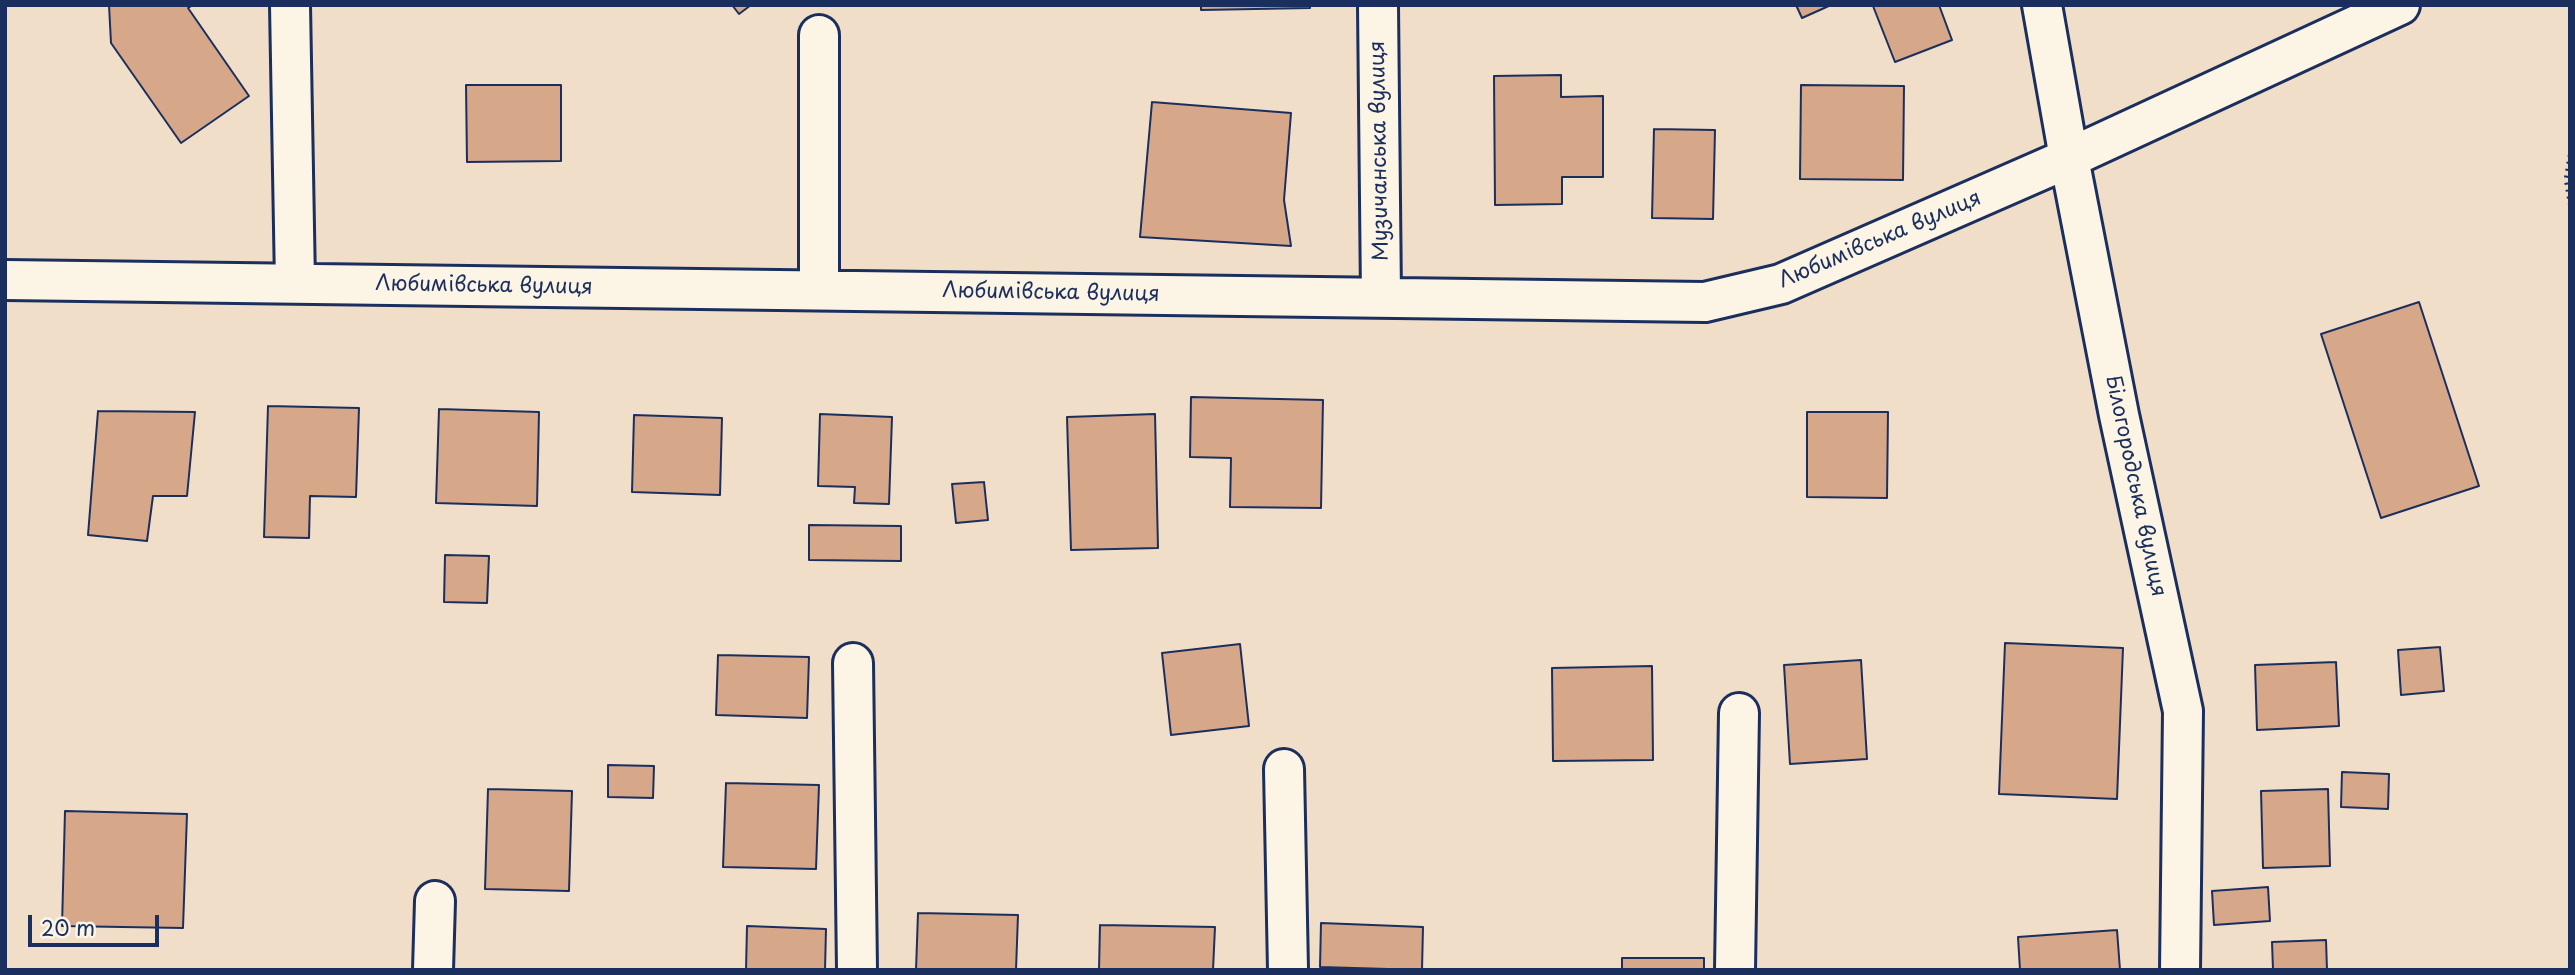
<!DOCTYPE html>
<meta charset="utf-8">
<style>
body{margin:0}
#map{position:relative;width:2575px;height:975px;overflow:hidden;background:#f1dec9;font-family:"Playpen Sans",sans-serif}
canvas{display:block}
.frame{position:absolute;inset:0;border:7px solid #1b2f5e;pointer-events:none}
.scale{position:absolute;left:28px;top:915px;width:131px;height:32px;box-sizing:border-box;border:4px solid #1b2f5e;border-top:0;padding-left:9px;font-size:21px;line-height:24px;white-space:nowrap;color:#1b2f5e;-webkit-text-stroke:5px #fcf5e5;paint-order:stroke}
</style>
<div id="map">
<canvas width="2575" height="975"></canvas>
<div class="frame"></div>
<div class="scale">20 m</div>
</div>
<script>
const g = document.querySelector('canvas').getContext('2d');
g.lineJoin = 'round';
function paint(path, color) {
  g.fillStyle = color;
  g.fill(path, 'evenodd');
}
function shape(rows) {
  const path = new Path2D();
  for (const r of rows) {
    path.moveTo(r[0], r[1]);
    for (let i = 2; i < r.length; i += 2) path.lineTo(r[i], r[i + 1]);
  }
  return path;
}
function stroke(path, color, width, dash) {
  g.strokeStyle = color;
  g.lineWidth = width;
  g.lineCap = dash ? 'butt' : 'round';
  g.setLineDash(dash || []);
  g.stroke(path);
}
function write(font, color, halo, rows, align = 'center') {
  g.font = font + ' "Playpen Sans",sans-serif';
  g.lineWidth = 6;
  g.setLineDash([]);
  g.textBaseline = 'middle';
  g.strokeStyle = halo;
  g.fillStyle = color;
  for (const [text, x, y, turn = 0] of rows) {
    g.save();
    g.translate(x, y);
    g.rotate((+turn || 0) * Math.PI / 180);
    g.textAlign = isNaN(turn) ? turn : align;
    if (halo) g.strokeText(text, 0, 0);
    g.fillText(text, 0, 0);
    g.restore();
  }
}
const building = shape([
 [109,5,193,5,188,8,249,96,181,143,111,43,109,5],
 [732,5,751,5,739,14,732,5],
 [1201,5,1310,5,1310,8,1201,10,1201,5],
 [1796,5,1831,5,1802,18,1796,5],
 [1939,5,1952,40,1895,62,1873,6,1939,5],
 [1561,75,1561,97,1603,96,1603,177,1562,177,1562,204,1495,205,1494,76,1561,75],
 [466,85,561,85,561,161,467,162,466,85],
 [1801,85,1904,86,1903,180,1800,179,1801,85],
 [1152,102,1291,113,1284,200,1291,246,1140,237,1152,102],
 [1654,129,1715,130,1713,219,1652,218,1654,129],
 [2419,302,2479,486,2381,518,2321,334,2419,302],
 [1191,397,1323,400,1321,508,1230,507,1231,458,1190,457,1191,397],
 [268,406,359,408,356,497,310,496,309,538,264,537,268,406],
 [439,409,539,412,537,506,436,503,439,409],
 [98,411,195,412,187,496,153,496,147,541,88,535,98,411],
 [1807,412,1888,412,1887,498,1807,497,1807,412],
 [820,414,892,417,889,504,854,503,855,487,818,486,820,414],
 [1155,414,1158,548,1071,550,1067,417,1155,414],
 [634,415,722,418,720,495,632,492,634,415],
 [984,482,988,520,956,523,952,484,984,482],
 [809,525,901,526,901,561,809,560,809,525],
 [445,555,489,556,487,603,444,602,445,555],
 [2005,643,2123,648,2117,799,1999,794,2005,643],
 [1240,644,1249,726,1171,735,1162,653,1240,644],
 [2440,647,2444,691,2401,695,2398,650,2440,647],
 [718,655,809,657,807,718,716,715,718,655],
 [1861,660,1867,759,1790,764,1784,665,1861,660],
 [2336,662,2339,726,2257,730,2255,665,2336,662],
 [1652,666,1653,760,1553,761,1552,668,1652,666],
 [608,765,654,766,653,798,608,797,608,765],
 [2342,772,2389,774,2388,809,2341,807,2342,772],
 [726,783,819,785,816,869,723,867,726,783],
 [488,789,572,791,569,891,485,889,488,789],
 [2328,789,2330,866,2263,868,2261,791,2328,789],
 [65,811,187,814,183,928,62,926,65,811],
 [2268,887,2270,921,2214,925,2212,891,2268,887],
 [918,913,1018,915,1016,970,916,970,918,913],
 [1321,923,1423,927,1422,970,1320,967,1321,923],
 [1100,925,1215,927,1213,970,1099,970,1100,925],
 [747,926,826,929,825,970,746,970,747,926],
 [2117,930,2120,970,2020,970,2018,937,2117,930],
 [2326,940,2327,970,2273,970,2272,942,2326,940],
 [1622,958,1704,958,1704,970,1622,970,1622,958]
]);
const path = shape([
 [2570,155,2566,179,2570,204]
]);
const minor = shape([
 [290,5,295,283],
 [1378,5,1381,297],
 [2042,5,2069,158,2119,415,2183,711,2180,970],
 [5,280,1705,302,1781,284,2069,158,2400,5],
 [819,290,819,35],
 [853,663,857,970],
 [1284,769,1288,970],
 [433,970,435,901],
 [1735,970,1739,713]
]);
const streetNames = [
 ["Музичанська вулиця",1380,151,-91],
 ["Любимівська вулиця",1880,240,-23],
 ["Любимівська вулиця",484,286,1],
 ["Любимівська вулиця",1051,293,1],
 ["Білогородська вулиця",2135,486,78]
];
paint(building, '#d6a788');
stroke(building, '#1b2f5e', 2);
stroke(minor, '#1b2f5e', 44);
stroke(path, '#1b2f5e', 4.5, [2, 5]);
stroke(minor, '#fcf5e5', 38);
write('21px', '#1b2f5e', '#fcf5e5', streetNames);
</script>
